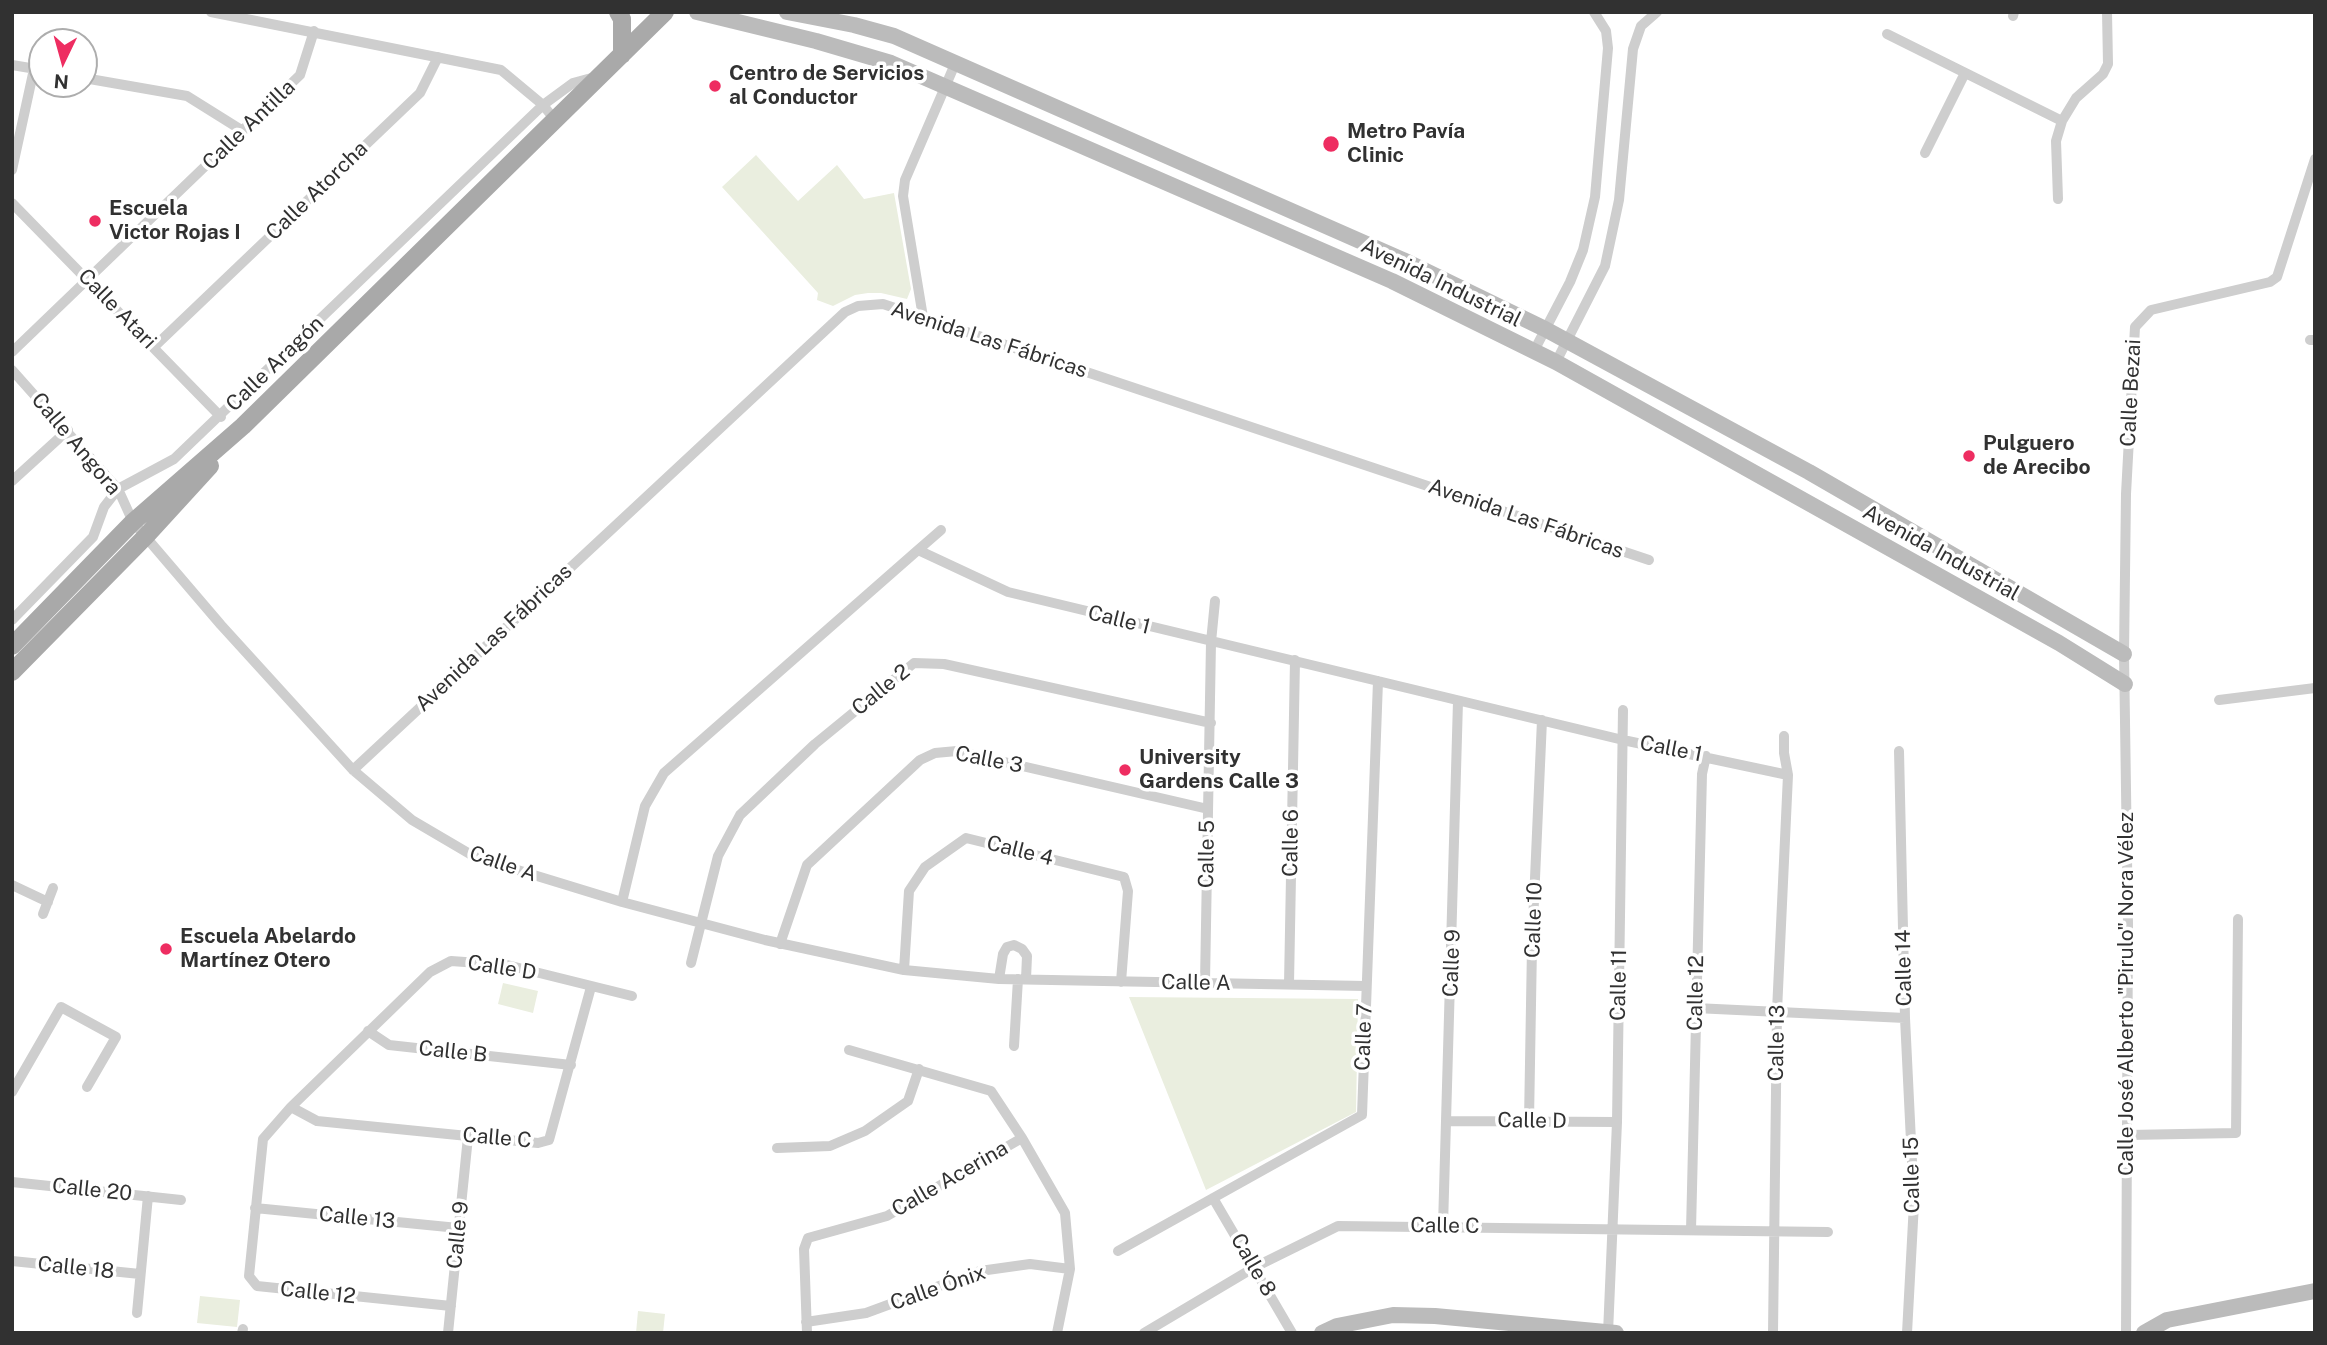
<!DOCTYPE html>
<meta charset="utf-8">
<style>
body{margin:0}
#map{position:relative;width:2327px;height:1345px;overflow:hidden;background:#fff;font-family:"Public Sans",sans-serif}
canvas{display:block}
.frame{position:absolute;inset:0;border:14px solid #313131;pointer-events:none}
.north{position:absolute;left:28px;top:28px;width:70px;height:70px;box-sizing:border-box;background:#fff;border:2px solid #adadad;border-radius:50%;rotate:185deg;font-size:19px;font-weight:700;line-height:28px;text-align:center;color:#313131}
.north::after{content:'';display:block;margin:auto;width:24px;height:32px;background:#ee2d61;clip-path:polygon(50% 0,100% 100%,50% 72%,0 100%)}
</style>
<div id="map">
<canvas width="2327" height="1345"></canvas>
<div class="frame"></div>
<div class="north">N</div>
</div>
<script>
const g = document.querySelector('canvas').getContext('2d');
g.lineJoin = 'round';
function paint(path, color) {
  g.fillStyle = color;
  g.fill(path, 'evenodd');
}
function shape(rows) {
  const path = new Path2D();
  for (const r of rows) {
    path.moveTo(r[0], r[1]);
    for (let i = 2; i < r.length; i += 2) path.lineTo(r[i], r[i + 1]);
  }
  return path;
}
function stroke(path, color, width, dash) {
  g.strokeStyle = color;
  g.lineWidth = width;
  g.lineCap = dash ? 'butt' : 'round';
  g.setLineDash(dash || []);
  g.stroke(path);
}
function write(font, color, halo, rows, align = 'center') {
  g.font = font + ' "Public Sans",sans-serif';
  g.lineWidth = 7;
  g.setLineDash([]);
  g.textBaseline = 'middle';
  g.strokeStyle = halo;
  g.fillStyle = color;
  for (const [text, x, y, turn = 0] of rows) {
    g.save();
    g.translate(x, y);
    g.rotate((+turn || 0) * Math.PI / 180);
    g.textAlign = isNaN(turn) ? turn : align;
    if (halo) g.strokeText(text, 0, 0);
    g.fillText(text, 0, 0);
    g.restore();
  }
}
const green = shape([
 [756,155,798,201,837,165,864,199,894,193,911,289,907,299,881,293,868,293,855,295,833,306,817,300,818,293,722,187],
 [503,983,538,991,533,1013,498,1004],
 [1129,997,1358,999,1356,1112,1206,1190],
 [200,1296,240,1300,237,1327,197,1323],
 [638,1311,665,1314,663,1333,636,1333]
]);
const street = shape([
 [211,12,501,70,543,105,555,120],
 [2013,16,2014,12],
 [1887,34,2062,121],
 [12,65,42,70],
 [84,78,187,96,243,131],
 [1925,153,1965,73],
 [12,170,34,69],
 [2058,199,2056,141,2062,121,2076,98,2103,74,2108,64,2107,12],
 [12,203,221,417],
 [923,317,903,196,905,180,955,64],
 [2310,340,2315,340],
 [154,347,420,93,438,57],
 [1534,351,1570,282,1583,250,1595,197,1608,48,1606,31,1594,12],
 [12,352,300,75,314,31],
 [1556,362,1605,266,1619,200,1633,49,1641,26,1657,12],
 [12,370,118,489,133,522,221,625,353,770,412,820,475,857,622,902,765,940,904,970,999,979,1365,986],
 [12,481,68,430],
 [918,550,941,530],
 [12,620,93,537,104,507,118,489,174,459,543,105,573,83,595,77],
 [2219,700,2315,688],
 [1899,751,1905,1018,1914,1203,1907,1333],
 [353,770,845,312,858,306,883,304,1649,560],
 [12,885,48,902],
 [622,902,645,806,664,773,918,550,1008,592,1623,740,1788,775],
 [43,914,53,888],
 [780,944,807,865,920,760,935,753,957,751,1208,809],
 [691,963,718,856,740,815,815,744,914,663,944,664,1211,723],
 [904,970,909,891,925,867,966,838,1124,877,1128,891,1121,982],
 [999,979,1003,954,1007,947,1014,945,1022,949,1027,956,1026,979],
 [1205,982,1211,642,1215,601],
 [1289,984,1295,660],
 [1695,1008,1905,1018],
 [368,1031,389,1045,571,1065],
 [1014,1046,1018,979],
 [849,1050,991,1091,1022,1138,1065,1213,1070,1269,1057,1333],
 [12,1092,61,1007,116,1037,87,1087],
 [291,1107,317,1121,538,1143,549,1140,591,987],
 [1447,1121,1617,1122],
 [1529,1121,1532,946,1542,720],
 [2128,1135,2236,1133,2238,919],
 [777,1148,830,1146,865,1131,908,1101,919,1069],
 [12,1182,181,1200],
 [1213,1198,1292,1333],
 [255,1208,458,1228],
 [1443,1226,1458,701],
 [1691,1230,1702,774,1706,756],
 [1118,1251,1362,1115,1378,681],
 [12,1261,140,1274],
 [451,1306,257,1286,249,1276,263,1139,291,1107,430,972,451,961,507,965,632,996],
 [137,1313,148,1196],
 [806,1322,866,1313,980,1271,1030,1264,1070,1269],
 [242,1333,243,1329],
 [448,1333,468,1137],
 [807,1333,804,1249,808,1238,887,1216,1022,1138],
 [1144,1333,1255,1267,1338,1226,1828,1232],
 [1608,1333,1617,1122,1623,710],
 [1773,1333,1777,1011,1788,775,1784,753,1784,736],
 [2126,1333,2128,924,2124,654,2126,494,2135,327,2151,310,2270,282,2277,277,2315,159]
]);
const secondary = shape([
 [697,12,816,41,891,63,1392,281,1556,362,2059,643,2125,684],
 [787,12,854,25,894,36,1403,260,1545,329,1809,472,2124,654],
 [1322,1333,1337,1326,1393,1315,1435,1316,1616,1333],
 [2144,1333,2167,1320,2315,1291]
]);
const primary = shape([
 [618,12,622,19,622,55],
 [12,646,133,522,243,426,665,12],
 [12,672,146,536,210,466]
]);
const markers = [
 [715,86,7,"#ee2d61"],
 [1331,144,9,"#ee2d61"],
 [95,221,7,"#ee2d61"],
 [1969,456,7,"#ee2d61"],
 [1125,770,7,"#ee2d61"],
 [166,949,7,"#ee2d61"]
];
const poiNames = [
 ["Centro de Servicios",729,74],
 ["al Conductor",729,98],
 ["Metro Pavía",1347,132],
 ["Clinic",1347,156],
 ["Escuela",109,209],
 ["Victor Rojas I",109,233],
 ["Pulguero",1983,444],
 ["de Arecibo",1983,468],
 ["University",1139,758],
 ["Gardens Calle 3",1139,782],
 ["Escuela Abelardo",180,937],
 ["Martínez Otero",180,961]
];
const streetNames = [
 ["Calle Antilla",249,125,-44],
 ["Calle Atorcha",317,191,-44],
 ["Avenida Industrial",1441,283,26],
 ["Calle Atari",117,309,46],
 ["Avenida Las Fábricas",989,340,18],
 ["Calle Aragón",275,364,-44],
 ["Calle Bezai",2131,393,-87],
 ["Calle Angora",76,444,50],
 ["Avenida Las Fábricas",1526,519,19],
 ["Avenida Industrial",1941,553,29],
 ["Calle 1",1119,620,14],
 ["Avenida Las Fábricas",494,638,-43],
 ["Calle 2",881,690,-39],
 ["Calle 1",1671,749,11],
 ["Calle 3",989,760,11],
 ["Calle 6",1291,843,-89],
 ["Calle 4",1020,851,14],
 ["Calle 5",1207,854,-89],
 ["Calle A",503,864,19],
 ["Calle 10",1534,920,-88],
 ["Calle 9",1452,963,-88],
 ["Calle D",502,968,9],
 ["Calle 14",1904,968,-91],
 ["Calle A",1196,983,1],
 ["Calle 11",1619,985,-89],
 ["Calle 12",1696,993,-89],
 ["Calle José Alberto \"Pirulo\" Nora Vélez",2127,994,-90],
 ["Calle 7",1364,1037,-88],
 ["Calle 13",1777,1043,-89],
 ["Calle B",453,1052,6],
 ["Calle D",1532,1121,1],
 ["Calle C",497,1138,5],
 ["Calle 15",1912,1175,-91],
 ["Calle Acerina",950,1179,-30],
 ["Calle 20",92,1190,6],
 ["Calle 13",357,1218,6],
 ["Calle C",1445,1226,1],
 ["Calle 9",458,1235,-84],
 ["Calle 8",1253,1265,60],
 ["Calle 18",76,1268,6],
 ["Calle Ónix",938,1288,-19],
 ["Calle 12",318,1293,6]
];
paint(green, '#eaeedf');
stroke(street, '#cecece', 10);
stroke(secondary, '#bbb', 16);
stroke(primary, '#a9a9a9', 18);
for (const [x, y, r, color] of markers) {
  const dot = new Path2D();
  dot.arc(x, y, r, 0, 2 * Math.PI);
  g.fillStyle = color;
  g.fill(dot);
  stroke(dot, '#fff', 2.5);
}
write('bold 21px', '#313131', '#fff', poiNames, 'left');
write('21px', '#313131', '#fff', streetNames);
</script>
